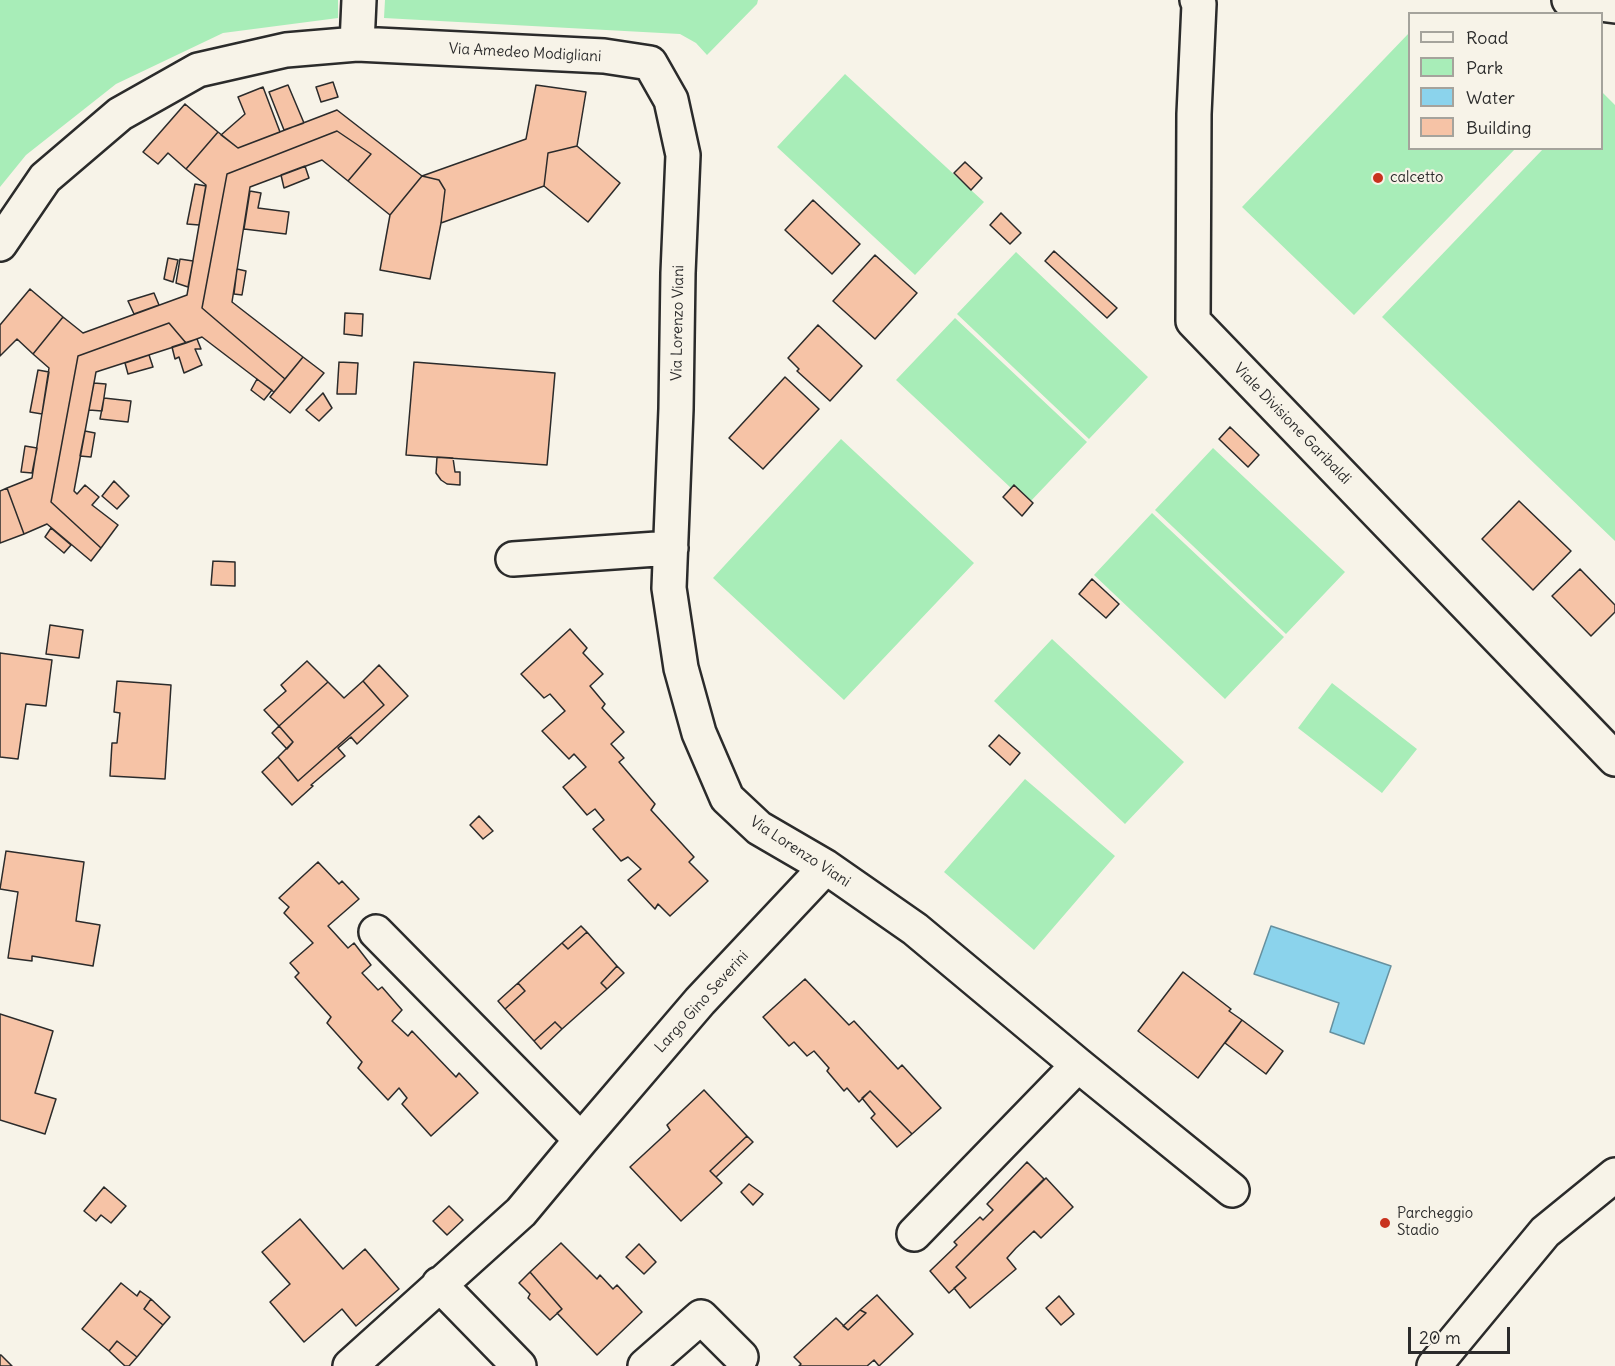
<!DOCTYPE html>
<style>
body{margin:0}
#map{position:relative;width:1615px;height:1366px;overflow:hidden;background:#f7f3e8;font-family:Delius,sans-serif}
canvas{display:block}
.legend{position:absolute;left:1408px;top:12px;width:195px;height:138px;box-sizing:border-box;background:#f7f3e8;border:2px solid #a5a39c;margin:0;padding:8px 10px;list-style:none;font-size:18px;color:#2b2b2b}
.legend li{display:flex;align-items:center;gap:12px;height:30px}
.legend b{width:30px;border:2px solid #a5a39c}
.scale{position:absolute;left:1408px;top:1327px;width:102px;height:27px;box-sizing:border-box;border:3px solid #2b2b2b;border-top:0;padding-left:8px;font-size:18px;line-height:21px;white-space:nowrap;color:#2b2b2b;-webkit-text-stroke:4px #f7f3e8;paint-order:stroke}
</style>
<div id="map">
<canvas width="1615" height="1366"></canvas>
<ul class="legend">
<li><b style="height:8px;background:#f7f3e8"></b>Road</li>
<li><b style="height:16px;background:#a8edb8"></b>Park</li>
<li><b style="height:16px;background:#8bd3ec"></b>Water</li>
<li><b style="height:16px;background:#f6c3a6"></b>Building</li>
</ul>
<div class="scale">20 m</div>
</div>
<script>
const g = document.querySelector('canvas').getContext('2d');
g.lineJoin = 'round';
function paint(path, color) {
  g.fillStyle = color;
  g.fill(path, 'evenodd');
}
function shape(rows) {
  const path = new Path2D();
  for (const r of rows) {
    path.moveTo(r[0], r[1]);
    for (let i = 2; i < r.length; i += 2) path.lineTo(r[i], r[i + 1]);
  }
  return path;
}
function stroke(path, color, width, dash) {
  g.strokeStyle = color;
  g.lineWidth = width;
  g.lineCap = dash ? 'butt' : 'round';
  g.setLineDash(dash || []);
  g.stroke(path);
}
function write(font, color, halo, rows, align = 'center') {
  g.font = font + ' Delius,sans-serif';
  g.lineWidth = 4.5;
  g.setLineDash([]);
  g.textBaseline = 'middle';
  g.strokeStyle = halo;
  g.fillStyle = color;
  for (const [text, x, y, turn = 0] of rows) {
    g.save();
    g.translate(x, y);
    g.rotate((+turn || 0) * Math.PI / 180);
    g.textAlign = isNaN(turn) ? turn : align;
    if (halo) g.strokeText(text, 0, 0);
    g.fillText(text, 0, 0);
    g.restore();
  }
}
const green = shape([
 [0,0,338,0,338,18,223,33,116,84,26,155,0,187],
 [385,0,758,0,757,4,707,55,696,43,680,34,384,18],
 [1409,33,1410,148,1515,149,1354,315,1242,207],
 [845,74,984,202,915,275,777,147],
 [1602,92,1615,105,1615,541,1382,317,1543,149,1602,148],
 [1016,252,1148,377,1089,439,957,314],
 [955,318,1087,442,1028,504,896,380],
 [841,439,974,563,844,700,713,578],
 [1213,448,1345,572,1286,634,1155,510],
 [1152,513,1284,637,1225,699,1094,575],
 [1052,639,1184,762,1125,824,994,701],
 [1332,683,1417,749,1382,793,1298,728],
 [1025,779,1115,856,1034,950,944,872]
]);
const water = shape([
 [1271,926,1391,966,1364,1044,1330,1032,1339,1003,1254,974,1271,926]
]);
const building = shape([
 [333,82,338,97,321,102,316,87,333,82],
 [288,85,304,123,284,130,269,92,288,85],
 [536,85,586,92,577,146,548,153,544,186,441,223,445,190,439,180,422,176,526,139,536,85],
 [263,87,280,132,238,148,221,135,245,114,238,97,263,87],
 [185,104,218,132,186,169,168,153,158,164,143,152,185,104],
 [337,110,422,176,390,215,348,181,371,154,337,131,227,174,202,308,285,379,274,392,202,337,186,343,169,323,78,356,51,502,101,548,91,561,47,524,24,534,7,488,32,478,49,368,33,354,63,317,83,333,187,295,206,185,186,169,218,132,238,148,337,110],
 [337,131,371,154,348,181,322,160,250,187,232,302,303,357,285,379,202,308,227,174,337,131],
 [577,146,620,183,588,222,544,186,548,153,577,146],
 [965,162,982,178,971,190,954,173,965,162],
 [305,166,309,178,284,188,281,175,305,166],
 [422,176,439,180,445,190,441,223,430,279,380,270,390,215,422,176],
 [195,184,206,186,199,225,187,224,195,184],
 [250,191,261,193,258,208,289,212,286,234,244,229,250,191],
 [813,200,860,244,832,274,785,230,813,200],
 [1001,213,1021,233,1010,244,990,225,1001,213],
 [1054,251,1117,308,1107,318,1045,261,1054,251],
 [875,255,917,293,875,339,833,301,875,255],
 [168,258,178,260,173,282,164,279,168,258],
 [180,259,193,261,188,287,176,283,180,259],
 [237,269,246,271,242,295,234,294,237,269],
 [30,289,63,317,33,354,17,339,0,356,0,325,30,289],
 [154,293,159,305,134,314,128,301,154,293],
 [345,313,363,314,362,336,344,334,345,313],
 [169,323,186,343,96,372,74,491,77,494,85,485,99,497,92,505,118,525,101,548,51,502,78,356,169,323],
 [818,325,862,366,830,401,797,371,799,369,788,358,818,325],
 [197,339,201,349,195,349,202,365,184,373,179,357,175,359,172,347,197,339],
 [149,355,153,367,128,374,125,363,149,355],
 [303,357,324,373,290,413,270,397,303,357],
 [339,362,358,363,356,394,337,394,339,362],
 [414,362,555,373,547,465,406,455,414,362],
 [38,370,49,372,42,414,30,412,38,370],
 [785,377,819,409,763,469,729,438,785,377],
 [257,379,272,390,264,400,251,390,257,379],
 [94,383,106,384,102,411,89,410,94,383],
 [323,393,332,408,319,421,306,410,323,393],
 [104,398,131,401,128,422,100,419,104,398],
 [1230,427,1259,455,1248,467,1219,439,1230,427],
 [85,431,95,433,91,457,80,456,85,431],
 [25,446,37,448,32,473,21,472,25,446],
 [437,457,453,458,455,472,460,472,460,485,447,484,441,480,436,473,437,457],
 [114,481,129,496,117,509,102,496,114,481],
 [1014,485,1033,503,1022,516,1003,497,1014,485],
 [7,488,24,534,0,543,0,491,7,488],
 [1519,501,1571,551,1533,590,1482,539,1519,501],
 [51,528,71,545,64,553,45,537,51,528],
 [213,561,235,562,235,586,211,585,213,561],
 [1580,569,1615,605,1615,612,1591,636,1552,596,1580,569],
 [1092,579,1119,604,1106,618,1079,594,1092,579],
 [50,625,83,630,79,658,46,654,50,625],
 [570,629,587,648,583,653,603,674,590,686,605,704,602,708,624,732,611,744,624,758,619,762,655,804,651,810,694,857,689,862,708,881,670,916,658,904,655,909,628,880,641,869,628,857,621,861,593,829,604,820,595,809,587,815,563,787,586,767,574,754,569,759,542,731,565,711,550,694,544,698,521,674,570,629],
 [0,653,52,660,46,706,26,704,18,759,0,757,0,653],
 [307,661,328,682,279,726,264,710,286,691,281,685,307,661],
 [379,665,408,696,357,744,351,737,338,748,345,756,311,785,313,786,292,805,262,772,278,757,298,781,384,705,363,681,379,665],
 [117,681,171,685,165,779,110,776,112,743,117,743,120,713,114,712,117,681],
 [363,681,384,705,298,781,278,757,293,742,279,726,328,682,344,698,363,681],
 [279,726,293,742,287,749,272,733,279,726],
 [999,735,1020,753,1010,765,989,746,999,735],
 [479,816,493,831,483,839,470,825,479,816],
 [6,851,84,862,76,921,100,925,93,966,32,956,32,961,8,958,18,892,0,889,6,851],
 [318,862,339,884,342,881,359,899,328,926,348,948,354,943,371,965,362,973,378,990,382,987,402,1010,392,1021,408,1036,412,1031,456,1077,459,1073,478,1093,431,1136,402,1104,407,1098,399,1088,388,1100,358,1068,362,1062,327,1023,331,1017,295,977,299,973,290,963,313,943,284,913,289,907,279,898,318,862],
 [581,926,587,932,568,949,562,943,581,926],
 [587,932,617,966,601,983,607,989,562,1029,555,1022,534,1041,505,1009,525,991,518,983,562,943,568,949,587,932],
 [617,966,624,973,607,989,601,983,617,966],
 [1183,972,1231,1009,1229,1011,1242,1020,1198,1078,1138,1031,1183,972],
 [805,979,849,1025,854,1021,898,1069,902,1065,941,1108,912,1134,870,1091,859,1102,847,1088,844,1091,827,1071,829,1068,814,1051,807,1056,794,1042,789,1046,763,1017,805,979],
 [518,983,525,991,505,1009,498,1001,518,983],
 [0,1014,53,1031,35,1093,56,1099,45,1134,0,1120,0,1014],
 [1242,1020,1283,1051,1266,1074,1225,1043,1242,1020],
 [555,1022,562,1029,541,1049,534,1041,555,1022],
 [704,1090,747,1136,710,1171,722,1183,681,1221,630,1167,670,1130,667,1125,704,1090],
 [870,1091,912,1134,897,1147,871,1118,875,1114,862,1098,870,1091],
 [747,1136,753,1142,716,1177,710,1171,747,1136],
 [1027,1162,1044,1179,956,1267,966,1278,949,1293,930,1271,957,1245,954,1242,980,1217,983,1220,993,1210,987,1204,1027,1162],
 [1046,1178,1073,1207,1041,1238,1034,1231,1016,1248,1007,1258,1016,1269,970,1308,954,1288,966,1278,956,1267,1046,1178],
 [749,1184,763,1194,753,1205,741,1192,749,1184],
 [104,1187,126,1206,111,1223,101,1215,96,1221,84,1211,104,1187],
 [449,1206,463,1220,447,1235,433,1221,449,1206],
 [300,1219,343,1269,365,1249,399,1289,356,1326,342,1309,304,1342,270,1302,290,1284,262,1252,300,1219],
 [561,1243,597,1279,600,1275,613,1289,617,1285,642,1312,597,1355,557,1313,562,1309,530,1272,561,1243],
 [639,1244,656,1262,644,1274,626,1257,639,1244],
 [530,1272,562,1309,550,1320,528,1298,530,1294,519,1283,530,1272],
 [121,1283,137,1296,140,1291,151,1299,144,1309,163,1325,137,1357,117,1341,109,1351,82,1329,121,1283],
 [877,1295,913,1334,879,1366,874,1360,867,1366,799,1366,801,1364,794,1357,836,1318,848,1330,866,1313,860,1310,877,1295],
 [1059,1296,1074,1314,1061,1325,1046,1308,1059,1296],
 [151,1299,170,1317,163,1325,144,1309,151,1299],
 [860,1310,866,1313,848,1330,843,1326,860,1310],
 [117,1341,137,1357,129,1366,125,1366,109,1351,117,1341],
 [0,1355,1,1355,12,1366,0,1366,0,1355]
]);
const street = shape([
 [1197,0,1199,4,1194,114,1193,321,1615,759],
 [1569,0,1615,6],
 [357,44,604,56,650,63,671,100,683,155,678,273,676,409,669,588,681,668,699,733,727,798,759,828,826,867,915,929,1078,1065,1232,1190],
 [0,244,45,178,120,114,198,70,286,50,357,44,359,0],
 [513,559,671,548],
 [376,932,581,1140],
 [914,1234,1078,1065],
 [439,1284,519,1366],
 [350,1366,521,1212,581,1140,700,1001,826,867],
 [645,1366,701,1317,741,1357],
 [1434,1366,1545,1232,1615,1175]
]);
const markers = [
 [1378,178,6,"#c8321e"],
 [1385,1223,6,"#c8321e"]
];
const streetNames = [
 ["Via Amedeo Modigliani",525,53,3],
 ["Via Lorenzo Viani",678,323,-89],
 ["Viale Divisione Garibaldi",1292,424,46],
 ["Via Lorenzo Viani",800,852,33],
 ["Largo Gino Severini",702,1002,-48]
];
const poiNames = [
 ["calcetto",1390,178],
 ["Parcheggio",1397,1214],
 ["Stadio",1397,1231]
];
paint(green, '#a8edb8');
paint(water, '#8bd3ec');
stroke(water, '#65909f', 1.5);
paint(building, '#f6c3a6');
stroke(building, '#2b2b2b', 1.5);
stroke(street, '#2b2b2b', 38);
stroke(street, '#f7f3e8', 33);
for (const [x, y, r, color] of markers) {
  const dot = new Path2D();
  dot.arc(x, y, r, 0, 2 * Math.PI);
  g.fillStyle = color;
  g.fill(dot);
  stroke(dot, '#f7f3e8', 2);
}
write('15px', '#2b2b2b', '#f7f3e8', streetNames);
write('15px', '#2b2b2b', '#f7f3e8', poiNames, 'left');
</script>
